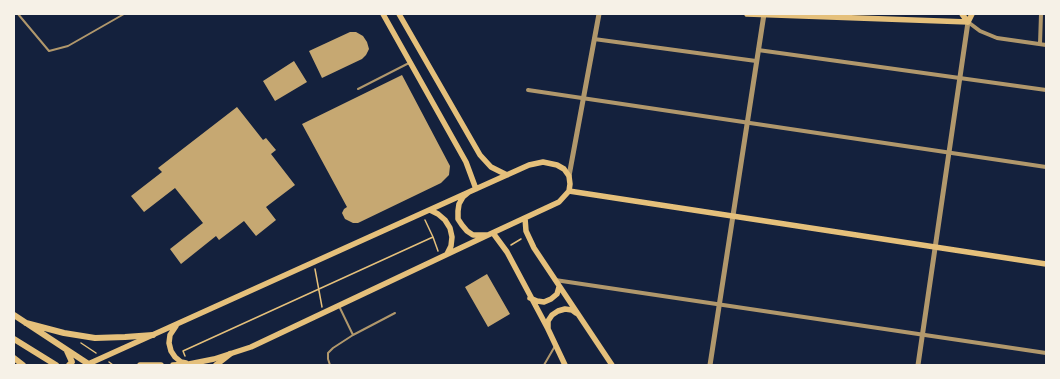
<!DOCTYPE html>
<style>
body{margin:0}
#map{position:relative;width:1060px;height:379px;overflow:hidden;background:#14213d;font-family:"Work Sans",sans-serif}
canvas{display:block}
.frame{position:absolute;inset:0;border:15px solid #f6f1e7;pointer-events:none}
</style>
<div id="map">
<canvas width="1060" height="379"></canvas>
<div class="frame"></div>
</div>
<script>
const g = document.querySelector('canvas').getContext('2d');
g.lineJoin = 'round';
function paint(path, color) {
  g.fillStyle = color;
  g.fill(path, 'evenodd');
}
function shape(rows) {
  const path = new Path2D();
  for (const r of rows) {
    path.moveTo(r[0], r[1]);
    for (let i = 2; i < r.length; i += 2) path.lineTo(r[i], r[i + 1]);
  }
  return path;
}
function stroke(path, color, width, dash) {
  g.strokeStyle = color;
  g.lineWidth = width;
  g.lineCap = dash ? 'butt' : 'round';
  g.setLineDash(dash || []);
  g.stroke(path);
}
const building = shape([
 [350,32,356,32,363,36,367,42,369,49,366,55,362,59,322,78,309,51],
 [294,61,307,82,275,101,263,81],
 [402,75,450,166,449,175,441,183,358,223,353,223,345,219,342,213,344,209,347,207,302,124],
 [237,107,263,140,266,138,276,150,271,154,295,185,266,207,276,220,256,236,244,221,219,240,216,236,181,264,170,249,203,223,175,188,144,212,131,196,162,172,158,168],
 [487,274,510,314,488,327,465,287]
]);
const path = shape([
 [433,237,438,251],
 [511,245,521,239],
 [315,269,322,307],
 [81,343,96,353],
 [185,356,183,351,433,237,425,220],
 [109,362,113,365]
]);
const service = shape([
 [18,14,49,51,68,46,124,14],
 [358,89,409,63],
 [339,306,353,335],
 [330,365,328,359,328,353,333,348,353,335,395,313],
 [544,365,555,346]
]);
const minor = shape([
 [968,22,980,31,997,38,1046,45],
 [594,39,756,61],
 [1040,44,1041,14],
 [758,50,1046,90],
 [528,90,1046,167],
 [555,280,1046,353]
]);
const tertiary = shape([
 [569,176,599,14],
 [710,365,764,14],
 [918,365,968,22]
]);
const secondary = shape([
 [383,14,466,162,476,189],
 [399,14,480,155,491,167,507,175],
 [747,14,968,22],
 [962,14,968,22],
 [968,22,972,14],
 [543,162,557,165,564,169,569,176,570,184,569,191,559,202,488,235,473,235,467,231,462,225,458,219,458,211,459,204,463,197,469,192,529,165,543,162],
 [569,191,1046,264],
 [430,210,438,214,445,220,450,228,452,237,451,246,447,254],
 [525,218,526,231,534,248,612,365],
 [493,233,507,252,548,329,565,365],
 [530,298,537,301,544,302,551,299,557,294,559,287],
 [176,326,170,335,169,343,171,351,175,357,181,362,186,363],
 [548,329,548,321,552,315,558,311,565,309,572,310,576,313],
 [86,365,469,192],
 [140,365,161,365],
 [173,365,189,364,214,359,251,347,488,235]
]);
const trunk = shape([
 [14,315,90,365],
 [26,323,64,333,95,338,125,337,153,335],
 [14,339,56,365],
 [67,351,72,362,69,365],
 [14,358,23,365],
 [216,365,230,354]
]);
paint(building, '#c6a872');
stroke(path, '#e5c07b', 1.5);
stroke(service, '#b1986c', 2);
stroke(minor, '#b1986c', 4);
stroke(tertiary, '#b1986c', 5);
stroke(secondary, '#e5c07b', 5.5);
stroke(trunk, '#e5c07b', 6);
</script>
